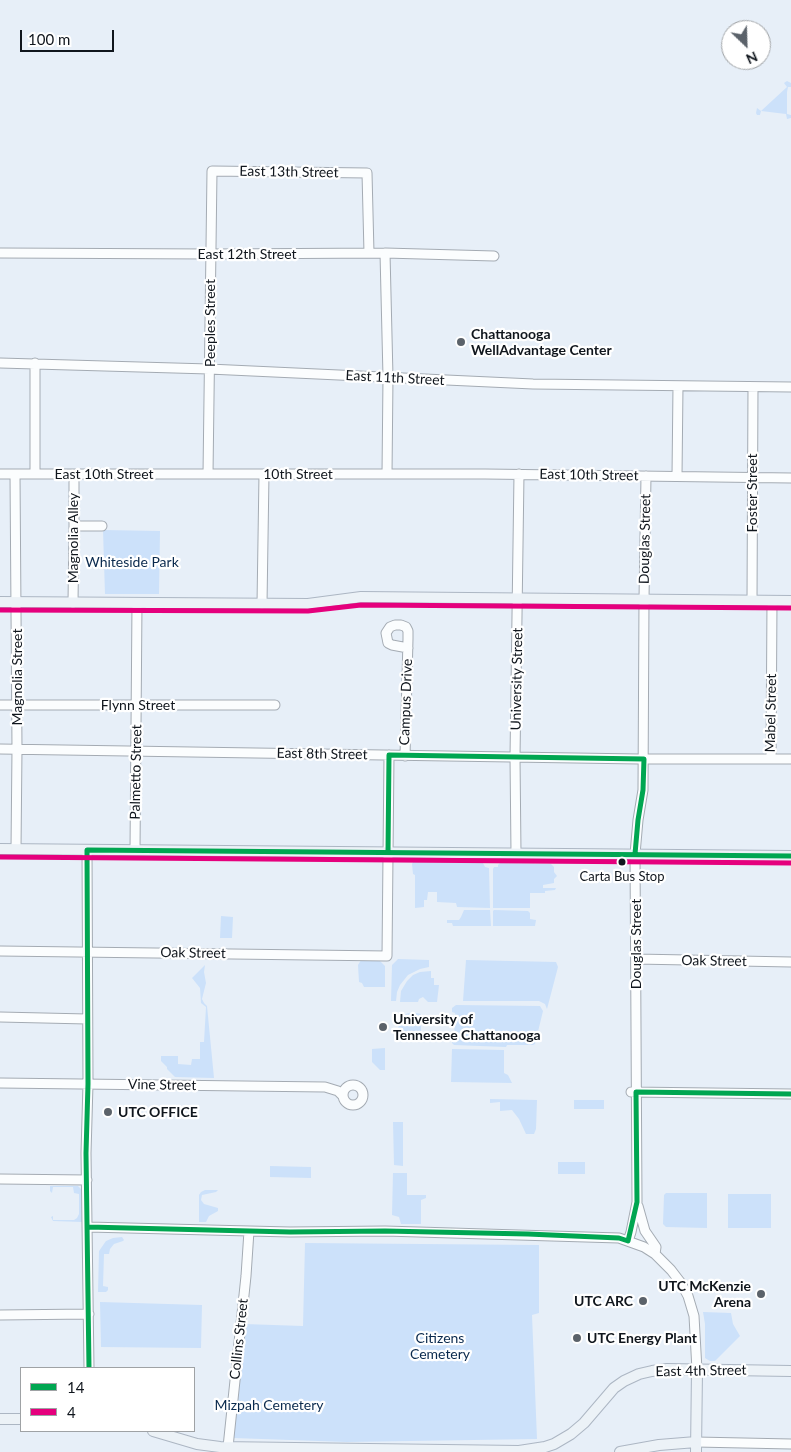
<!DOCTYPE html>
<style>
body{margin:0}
#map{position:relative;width:791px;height:1452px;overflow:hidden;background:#e7eff8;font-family:Lato,sans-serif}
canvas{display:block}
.legend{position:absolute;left:20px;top:1367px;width:175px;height:65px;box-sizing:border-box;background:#fff;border:1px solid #9fa2a5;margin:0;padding:6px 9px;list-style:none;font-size:15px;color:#10161d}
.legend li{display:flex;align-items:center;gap:10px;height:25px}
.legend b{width:25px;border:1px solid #9fa2a5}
.north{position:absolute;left:721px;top:20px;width:50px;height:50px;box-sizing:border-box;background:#fff;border:1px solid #9fa2a5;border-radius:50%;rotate:156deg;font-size:14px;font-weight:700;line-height:20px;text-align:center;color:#10161d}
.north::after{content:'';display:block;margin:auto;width:18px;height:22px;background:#5b626a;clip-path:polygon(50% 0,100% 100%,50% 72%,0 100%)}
.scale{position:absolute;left:20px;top:30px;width:94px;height:22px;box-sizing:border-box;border:2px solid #10161d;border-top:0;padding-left:6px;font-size:15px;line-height:18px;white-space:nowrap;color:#10161d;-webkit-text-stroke:4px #fff;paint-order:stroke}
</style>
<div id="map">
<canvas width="791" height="1452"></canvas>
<ul class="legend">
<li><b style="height:6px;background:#00a651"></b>14</li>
<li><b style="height:6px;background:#e5007d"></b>4</li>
</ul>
<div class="north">N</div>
<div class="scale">100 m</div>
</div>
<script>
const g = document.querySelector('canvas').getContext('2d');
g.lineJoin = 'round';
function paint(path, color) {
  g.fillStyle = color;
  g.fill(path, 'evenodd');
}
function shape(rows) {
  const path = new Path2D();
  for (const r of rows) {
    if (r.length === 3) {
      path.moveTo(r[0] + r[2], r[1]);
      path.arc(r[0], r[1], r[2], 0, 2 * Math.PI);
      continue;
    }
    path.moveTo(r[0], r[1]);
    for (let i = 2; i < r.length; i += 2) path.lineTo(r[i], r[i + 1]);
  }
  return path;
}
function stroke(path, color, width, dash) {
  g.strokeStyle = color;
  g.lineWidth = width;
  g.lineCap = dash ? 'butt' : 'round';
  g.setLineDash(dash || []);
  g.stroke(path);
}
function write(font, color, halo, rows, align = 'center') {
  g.font = font + ' Lato,sans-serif';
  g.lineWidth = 4.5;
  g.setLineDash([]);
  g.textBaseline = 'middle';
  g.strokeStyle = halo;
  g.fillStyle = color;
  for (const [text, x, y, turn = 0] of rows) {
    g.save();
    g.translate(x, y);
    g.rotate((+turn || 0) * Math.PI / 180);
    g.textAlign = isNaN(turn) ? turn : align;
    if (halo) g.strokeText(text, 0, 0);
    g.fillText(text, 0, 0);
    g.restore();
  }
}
const green = shape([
 [787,81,791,83,791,87,788,87,787,92,787,114,791,115,791,118,787,119,786,114,761,111,760,115,757,115,756,113,757,108,761,111,787,87,784,83],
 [103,530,160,531,159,594,105,594],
 [413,862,483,863,485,867,489,868,490,908,457,907,456,903,437,902,437,892,428,892,427,900,424,900,424,907,415,908,415,875,413,874,412,864],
 [500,863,551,864,554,867,554,872,557,876,554,879,554,883,543,885,543,888,556,888,555,890,545,891,545,893,530,893,530,908,493,908,493,869,494,867,498,867,498,865],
 [464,910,490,910,491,926,453,926,452,923,447,923,447,920,459,920,461,917],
 [494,910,528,911,530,913,530,919,536,920,535,926,493,926,493,911],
 [221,916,233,917,232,938,220,938],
 [378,959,385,966,385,987,364,987,362,983,359,982,358,965,361,960],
 [398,959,429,960,429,967,420,969,408,975,400,985,397,992,396,1001,391,1001,392,965],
 [466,960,556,962,558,967,547,1009,545,1004,539,1001,463,1001],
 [205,965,204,972,206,983,202,999,204,1003,207,1006,214,1078,175,1077,167,1069,167,1067,161,1061,161,1056,178,1056,178,1064,191,1065,192,1059,200,1059,200,1042,204,1042,206,1007,201,1003,200,988,192,978],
 [431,971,431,978,434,978,434,985,439,985,437,1002,428,1002,423,997,419,999,418,1002,400,1002,401,991,407,981,413,975,420,972],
 [456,1005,540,1006,543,1011,535,1044,533,1045,507,1045,506,1047,454,1045,452,1043,452,1038,454,1038,455,1013,452,1012,452,1008],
 [412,1012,421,1014,421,1036,416,1038,410,1038,404,1036,399,1031,398,1026,399,1019,402,1016,406,1014],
 [385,1048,385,1070,380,1070,372,1062,372,1049],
 [452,1049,504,1050,504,1073,508,1075,512,1083,451,1082],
 [490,1099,537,1100,536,1129,534,1134,526,1134,519,1119,512,1110,500,1111,500,1102,490,1103],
 [574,1100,604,1100,604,1109,574,1109],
 [393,1122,403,1122,403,1166,394,1165],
 [558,1162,585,1162,585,1174,558,1174],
 [270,1166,311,1167,311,1178,270,1177],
 [393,1173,407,1173,407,1195,426,1195,426,1198,421,1200,421,1224,401,1224,399,1217,392,1215],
 [50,1186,78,1186,81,1189,82,1222,53,1221,51,1217,53,1216,53,1220,74,1220,77,1218,79,1214,79,1194,74,1193,73,1187,53,1187,52,1193,50,1191],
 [205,1190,218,1190,216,1192,202,1195,201,1200,204,1204,218,1208,218,1211,209,1216,206,1222,199,1222,199,1195,201,1192],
 [666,1193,707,1193,707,1228,666,1227,663,1224,664,1195],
 [728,1194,771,1194,771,1228,728,1228],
 [122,1237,124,1240,123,1241,114,1244,110,1249,109,1254,104,1254,103,1286,108,1287,108,1290,106,1292,98,1292,99,1251,106,1241,113,1238],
 [305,1243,539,1245,539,1313,532,1315,537,1439,347,1442,233,1438,244,1324,303,1326],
 [100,1302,202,1305,201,1348,101,1347],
 [703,1312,731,1313,733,1324,740,1336,715,1361,710,1361,705,1358,705,1324]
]);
const minor = shape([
 [0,253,210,254,385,253,494,256],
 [385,253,388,377,387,474],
 [0,363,209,369,533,384,791,387],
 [35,363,35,474],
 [0,474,485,474,791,478],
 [15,474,17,749,16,849],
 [208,474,212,171,367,173,369,253],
 [677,476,678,386],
 [74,526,102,526],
 [752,600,753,387],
 [73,603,74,526,74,474],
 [262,604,264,474],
 [0,705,275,705],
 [0,749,639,759,791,759],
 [405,756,408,639,408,631,406,627,401,625,395,625,390,627,386,633,388,643,392,645,408,648],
 [771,759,772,601],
 [87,850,88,1084,86,1153,89,1368],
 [135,850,137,603],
 [516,853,515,757,519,474],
 [0,951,387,956,389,755],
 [636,959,791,962],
 [0,1017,87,1019],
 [0,1083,325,1087,338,1091,343,1096],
 [353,1095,10],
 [631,1092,791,1094],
 [0,1179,87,1180],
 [638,1206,645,1231,656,1247,655,1254],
 [88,1227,290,1232,385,1231,619,1238,644,1247,655,1254,671,1270,681,1283,688,1296,694,1316,697,1370],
 [628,1241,631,1232,637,1202,635,854,638,820,643,790,644,599,646,476],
 [0,1315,89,1314],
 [696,1442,791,1444],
 [228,1447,246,1276,249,1231]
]);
const major = shape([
 [0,602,308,604,361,597,791,601],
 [0,849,791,856],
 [0,1419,21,1419],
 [153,1431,197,1444,220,1447,519,1451,545,1447,554,1444,571,1434,584,1423,614,1388,624,1381,639,1374,652,1371,667,1369,791,1371],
 [620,1452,659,1445,696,1442],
 [696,1452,697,1370]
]);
const bus1 = shape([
 [388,852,389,755,644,759,643,790,638,820,635,854],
 [88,1227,290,1232,385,1231,528,1234,619,1238,628,1241,637,1202,636,1092,791,1094],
 [89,1368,86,1153,88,1084,87,850,791,856]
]);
const bus2 = shape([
 [0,610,308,611,361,605,791,608],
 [0,857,791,863]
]);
const markers = [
 [461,342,5,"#5b626a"],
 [622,862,4.5,"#10161d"],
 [383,1027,5,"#5b626a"],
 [108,1112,5,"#5b626a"],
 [761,1294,5,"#5b626a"],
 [643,1301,5,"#5b626a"],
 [577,1338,5,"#5b626a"]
];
const busNames = [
 ["Carta Bus Stop",622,877]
];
const streetNames = [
 ["East 13th Street",289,172,1],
 ["East 12th Street",247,254],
 ["Peeples Street",210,323,-90],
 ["East 11th Street",395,378,3],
 ["East 10th Street",104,474],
 ["10th Street",298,474],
 ["East 10th Street",589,475,1],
 ["Foster Street",752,493,-90],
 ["Magnolia Alley",73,538,-90],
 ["Douglas Street",645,539,-89],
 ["Magnolia Street",17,677,-90],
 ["University Street",517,679,-89],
 ["Campus Drive",406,702,-88],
 ["Flynn Street",138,705],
 ["Mabel Street",771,713,-89],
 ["East 8th Street",322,754,1],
 ["Palmetto Street",136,772,-89],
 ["Douglas Street",636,944,-90],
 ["Oak Street",193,953,1],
 ["Oak Street",714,961,1],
 ["Vine Street",162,1085,1],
 ["Collins Street",239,1339,-84],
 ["East 4th Street",701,1371,-1]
];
const poiNames = [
 ["Chattanooga",471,334],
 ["WellAdvantage Center",471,350],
 ["University of",393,1019],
 ["Tennessee Chattanooga",393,1035],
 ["UTC OFFICE",118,1112],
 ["UTC McKenzie",751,1286,"right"],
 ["Arena",751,1302,"right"],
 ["UTC ARC",633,1301,"right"],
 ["UTC Energy Plant",587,1338]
];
const parkNames = [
 ["Whiteside Park",132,562],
 ["Citizens",440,1338],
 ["Cemetery",440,1354],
 ["Mizpah Cemetery",269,1405]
];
paint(green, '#cce1fa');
stroke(minor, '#a4abb3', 11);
stroke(major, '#acb6c3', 12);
stroke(minor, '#fbfdfe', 9);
stroke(major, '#ecf2f7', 10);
stroke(bus1, '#00a651', 5);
stroke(bus2, '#e5007d', 5);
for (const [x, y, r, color] of markers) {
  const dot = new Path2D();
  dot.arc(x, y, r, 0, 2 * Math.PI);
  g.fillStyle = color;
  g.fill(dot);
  stroke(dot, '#fff', 2);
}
write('13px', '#10161d', '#fff', busNames);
write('14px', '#10161d', '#fff', streetNames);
write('bold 14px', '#10161d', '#fff', poiNames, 'left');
write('14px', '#09294d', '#fff', parkNames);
</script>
